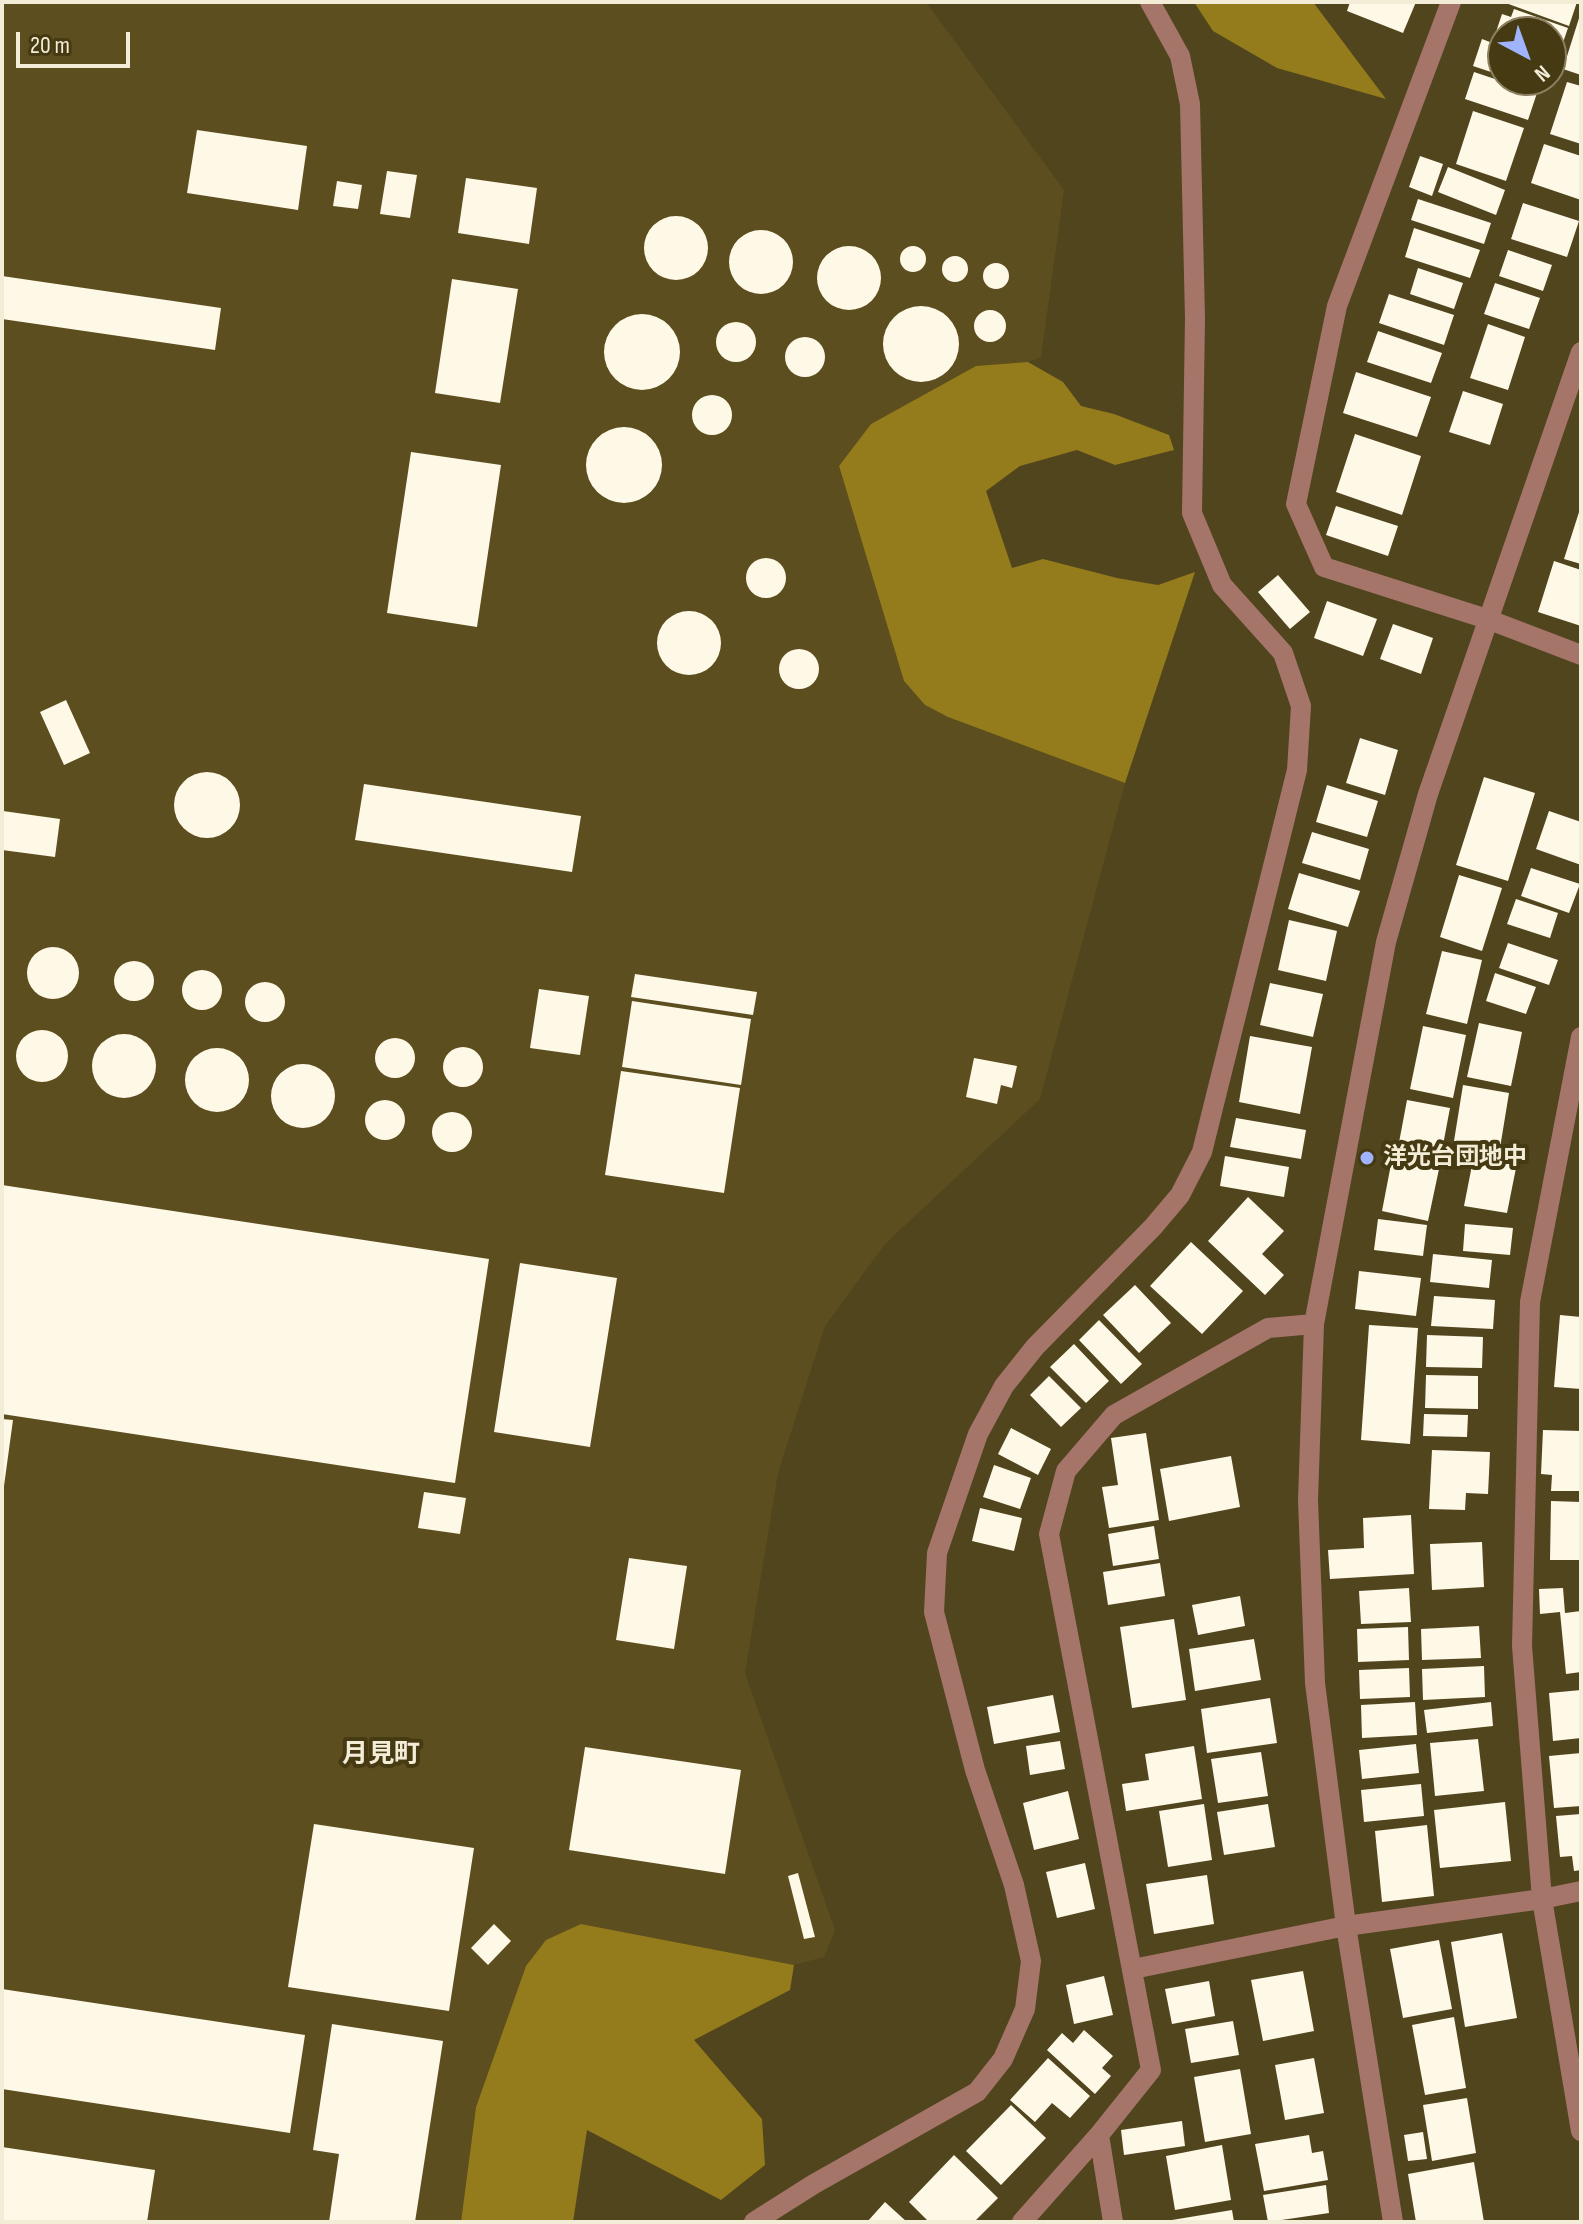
<!DOCTYPE html>
<meta charset="utf-8">
<style>
body{margin:0}
#map{position:relative;width:1583px;height:2224px;overflow:hidden;background:#51451e;font-family:"Sofia Sans Condensed",sans-serif}
canvas{display:block}
.frame{position:absolute;inset:0;border:4px solid #f3ecd7;pointer-events:none}
.north{position:absolute;left:1487px;top:16px;width:80px;height:80px;box-sizing:border-box;background:#463a13;border:2px solid #8b8161;border-radius:50%;rotate:139deg;font-size:22px;font-weight:700;line-height:32px;text-align:center;color:#f3ecd7}
.north::after{content:'';display:block;margin:auto;width:28px;height:36px;background:#a0b3fd;clip-path:polygon(50% 0,100% 100%,50% 72%,0 100%)}
.scale{position:absolute;left:16px;top:32px;width:114px;height:36px;box-sizing:border-box;border:4px solid #f3ecd7;border-top:0;padding-left:10px;font-size:24px;line-height:28px;white-space:nowrap;color:#f3ecd7;-webkit-text-stroke:6px #463a13;paint-order:stroke}
</style>
<div id="map">
<canvas width="1583" height="2224"></canvas>
<div class="frame"></div>
<div class="north">N</div>
<div class="scale">20 m</div>
</div>
<script>
const g = document.querySelector('canvas').getContext('2d');
g.lineJoin = 'round';
function paint(path, color) {
  g.fillStyle = color;
  g.fill(path, 'evenodd');
}
function shape(rows) {
  const path = new Path2D();
  for (const r of rows) {
    if (r.length === 3) {
      path.moveTo(r[0] + r[2], r[1]);
      path.arc(r[0], r[1], r[2], 0, 2 * Math.PI);
      continue;
    }
    path.moveTo(r[0], r[1]);
    for (let i = 2; i < r.length; i += 2) path.lineTo(r[i], r[i + 1]);
  }
  return path;
}
function stroke(path, color, width, dash) {
  g.strokeStyle = color;
  g.lineWidth = width;
  g.lineCap = dash ? 'butt' : 'round';
  g.setLineDash(dash || []);
  g.stroke(path);
}
function write(font, color, halo, rows, align = 'center') {
  g.font = font + ' "Sofia Sans Condensed","Noto Sans JP",sans-serif';
  g.lineWidth = 8;
  g.setLineDash([]);
  g.textBaseline = 'middle';
  g.strokeStyle = halo;
  g.fillStyle = color;
  for (const [text, x, y, turn = 0] of rows) {
    g.save();
    g.translate(x, y);
    g.rotate((+turn || 0) * Math.PI / 180);
    g.textAlign = isNaN(turn) ? turn : align;
    if (halo) g.strokeText(text, 0, 0);
    g.fillText(text, 0, 0);
    g.restore();
  }
}
const built = shape([
 [2,2,926,2,1064,190,1041,357,1028,362,976,366,871,424,839,467,904,681,925,705,948,717,1125,783,1040,1099,885,1244,825,1326,778,1473,745,1673,835,1930,824,1957,794,1965,581,1924,526,1966,476,2107,461,2222,2,2222]
]);
const forest = shape([
 [1194,2,1313,2,1386,99,1277,68,1213,31],
 [1028,362,1063,382,1081,406,1114,414,1169,435,1174,450,1115,465,1077,450,1020,466,986,491,1012,568,1043,559,1117,578,1158,585,1195,572,1125,783,948,717,925,705,904,681,839,466,871,424,976,366],
 [581,1924,794,1965,790,1990,694,2040,762,2119,765,2165,721,2200,587,2130,573,2222,461,2222,476,2107,526,1966,546,1940]
]);
const building = shape([
 [1350,2,1416,2,1403,33,1347,11],
 [1503,2,1577,2,1569,26],
 [1514,9,1568,28,1558,57,1551,55,1551,32,1503,32,1503,38,1495,35,1502,14,1511,17],
 [1580,15,1581,15,1581,75,1563,69],
 [1482,39,1503,47,1503,76,1473,66],
 [1474,72,1537,93,1528,120,1465,99],
 [1516,80,1545,80,1542,89],
 [1567,82,1581,86,1581,144,1550,134],
 [1473,111,1524,128,1506,181,1456,164],
 [197,130,307,146,298,210,187,193],
 [1544,144,1581,156,1581,200,1531,183],
 [1420,156,1443,164,1432,196,1409,187],
 [1448,167,1505,190,1496,215,1438,192],
 [387,171,417,175,410,218,380,214],
 [466,178,537,188,529,244,458,233],
 [337,181,362,185,358,209,333,206],
 [1418,199,1491,223,1484,244,1411,220],
 [1523,203,1579,221,1567,257,1511,239],
 [676,248,32],
 [1414,228,1480,250,1470,278,1405,257],
 [761,262,32],
 [849,278,32],
 [913,259,13],
 [1508,250,1552,265,1543,291,1499,276],
 [955,269,13],
 [996,276,13],
 [1418,268,1463,283,1454,309,1410,294],
 [2,276,221,308,215,350,2,319],
 [452,279,518,289,500,403,435,393],
 [1495,283,1540,298,1529,329,1484,314],
 [1389,294,1454,315,1444,345,1379,323],
 [921,344,38],
 [990,326,16],
 [642,352,38],
 [736,342,20],
 [1488,324,1525,337,1508,390,1470,378],
 [1378,331,1442,353,1431,383,1367,362],
 [805,357,20],
 [1356,372,1431,397,1417,437,1343,413],
 [1463,391,1503,404,1490,445,1449,432],
 [712,415,20],
 [624,465,38],
 [1355,434,1421,456,1402,515,1336,492],
 [411,452,501,465,477,627,387,613],
 [1336,506,1398,526,1388,556,1326,535],
 [1580,509,1581,509,1581,564,1564,559],
 [766,578,20],
 [1554,561,1581,570,1581,626,1538,612],
 [1278,575,1310,612,1290,629,1258,592],
 [1327,601,1377,619,1363,656,1314,638],
 [689,643,32],
 [1393,624,1433,638,1421,674,1380,659],
 [799,669,20],
 [66,700,90,753,64,765,40,712],
 [1360,738,1398,750,1385,795,1346,783],
 [207,805,33],
 [1484,777,1535,793,1508,881,1456,865],
 [364,784,581,816,572,872,355,840],
 [1327,785,1378,801,1367,837,1316,822],
 [3,811,60,819,55,857,2,850],
 [1549,811,1581,822,1581,865,1536,849],
 [1312,832,1369,849,1360,880,1302,863],
 [1531,868,1580,884,1569,913,1521,896],
 [1299,873,1360,891,1348,927,1288,909],
 [1459,875,1502,888,1482,951,1440,937],
 [1516,899,1558,913,1550,938,1507,924],
 [1289,920,1337,931,1326,981,1278,970],
 [1508,943,1558,960,1549,985,1499,968],
 [53,973,26],
 [1442,951,1482,960,1467,1024,1426,1014],
 [134,981,20],
 [202,990,20],
 [1495,973,1536,987,1526,1014,1486,1001],
 [635,974,757,992,753,1015,631,997],
 [265,1002,20],
 [1270,983,1323,994,1313,1037,1260,1025],
 [539,989,589,996,580,1055,530,1048],
 [632,1001,751,1019,741,1085,622,1067],
 [1479,1023,1522,1032,1511,1086,1467,1077],
 [1423,1026,1466,1035,1453,1098,1410,1089],
 [42,1056,26],
 [124,1066,32],
 [1250,1036,1312,1047,1300,1114,1239,1102],
 [395,1058,20],
 [463,1067,20],
 [217,1080,32],
 [974,1058,1017,1066,1012,1088,1001,1085,997,1104,966,1097],
 [303,1096,32],
 [621,1071,740,1088,724,1193,605,1175],
 [1463,1085,1509,1093,1500,1148,1454,1141],
 [1407,1100,1450,1108,1440,1161,1397,1153],
 [385,1120,20],
 [452,1132,20],
 [1236,1118,1306,1130,1301,1159,1230,1147],
 [1474,1155,1517,1163,1507,1213,1464,1206],
 [1225,1156,1289,1167,1284,1197,1220,1186],
 [1392,1159,1439,1169,1428,1221,1382,1211],
 [2,1185,489,1259,455,1483,2,1414],
 [1248,1197,1284,1231,1262,1254,1284,1275,1265,1295,1208,1241],
 [1378,1219,1427,1225,1423,1256,1374,1250],
 [1465,1224,1513,1228,1510,1255,1463,1251],
 [1191,1242,1243,1291,1202,1334,1150,1286],
 [1433,1254,1492,1260,1489,1288,1430,1282],
 [520,1263,617,1278,590,1447,494,1432],
 [1359,1271,1421,1278,1416,1316,1355,1309],
 [1135,1285,1171,1323,1139,1353,1103,1315],
 [1434,1296,1495,1300,1493,1329,1431,1326],
 [1560,1315,1581,1317,1581,1389,1554,1387],
 [1099,1320,1142,1364,1121,1384,1079,1340],
 [1369,1325,1418,1328,1410,1444,1361,1440],
 [1427,1335,1483,1337,1482,1368,1426,1367],
 [1074,1344,1109,1381,1086,1403,1050,1367],
 [1426,1375,1478,1376,1478,1409,1425,1408],
 [1049,1376,1081,1408,1061,1427,1030,1395],
 [1424,1414,1468,1415,1467,1437,1423,1436],
 [2,1419,13,1420,4,1486,2,1486],
 [1011,1428,1051,1449,1038,1475,998,1454],
 [1543,1430,1581,1431,1581,1491,1551,1491,1552,1475,1541,1474],
 [1146,1433,1159,1520,1109,1528,1102,1487,1118,1485,1111,1438],
 [1432,1450,1490,1452,1488,1494,1466,1493,1465,1510,1429,1509],
 [1231,1456,1240,1507,1169,1521,1160,1469],
 [994,1465,1031,1478,1020,1509,983,1497],
 [424,1492,466,1498,460,1534,418,1528],
 [1551,1501,1581,1502,1581,1560,1550,1560],
 [980,1508,1022,1518,1014,1551,972,1541],
 [1411,1515,1414,1574,1330,1579,1328,1550,1364,1548,1363,1518],
 [1154,1526,1159,1559,1113,1566,1108,1534],
 [1482,1542,1484,1587,1432,1590,1430,1544],
 [629,1558,687,1566,674,1649,616,1640],
 [1160,1563,1165,1596,1108,1605,1103,1572],
 [1409,1588,1411,1622,1361,1624,1359,1591],
 [1563,1588,1565,1613,1581,1611,1581,1672,1566,1674,1560,1612,1540,1614,1539,1589],
 [1240,1596,1245,1626,1198,1635,1192,1605],
 [1174,1619,1186,1700,1132,1708,1120,1627],
 [1479,1626,1481,1658,1422,1660,1421,1629],
 [1408,1627,1409,1660,1358,1662,1357,1629],
 [1254,1639,1261,1680,1195,1691,1189,1649],
 [1484,1666,1485,1697,1423,1700,1422,1669],
 [1409,1668,1410,1697,1360,1699,1359,1670],
 [1581,1690,1581,1738,1553,1741,1549,1693],
 [1053,1695,1060,1732,994,1744,987,1707],
 [1270,1698,1277,1743,1207,1753,1201,1709],
 [1415,1702,1417,1735,1362,1738,1361,1705],
 [1491,1702,1493,1726,1427,1733,1424,1710],
 [1478,1739,1484,1791,1435,1796,1430,1743],
 [1060,1741,1065,1769,1030,1775,1026,1746],
 [1416,1744,1419,1773,1362,1779,1359,1750],
 [1194,1746,1202,1799,1126,1811,1122,1784,1149,1780,1145,1754],
 [585,1747,741,1770,725,1874,569,1850],
 [1261,1752,1268,1796,1218,1803,1211,1759],
 [1581,1753,1581,1806,1554,1808,1549,1756],
 [1421,1784,1424,1816,1364,1822,1361,1790],
 [1068,1791,1079,1839,1034,1850,1023,1803],
 [1505,1802,1511,1861,1440,1868,1434,1810],
 [1204,1804,1212,1860,1168,1867,1159,1811],
 [1268,1804,1275,1847,1224,1855,1217,1812],
 [1581,1814,1581,1870,1574,1871,1572,1856,1560,1857,1556,1816],
 [314,1824,474,1848,449,2011,288,1987],
 [1427,1825,1434,1896,1382,1902,1375,1831],
 [1085,1863,1095,1909,1057,1918,1046,1872],
 [798,1873,815,1937,804,1939,788,1876],
 [1207,1875,1214,1924,1154,1934,1146,1884],
 [494,1924,511,1941,488,1965,471,1948],
 [1502,1933,1517,2018,1465,2027,1451,1942],
 [1439,1940,1452,2009,1403,2018,1390,1949],
 [1303,1971,1314,2031,1263,2041,1251,1980],
 [1104,1976,1113,2015,1074,2024,1066,1985],
 [1209,1981,1215,2016,1172,2024,1165,1989],
 [2,1989,305,2035,290,2133,2,2089],
 [1454,2017,1466,2088,1425,2095,1412,2025],
 [1233,2021,1239,2055,1191,2063,1185,2029],
 [332,2024,443,2041,415,2222,329,2222,339,2154,313,2150],
 [1084,2030,1113,2056,1102,2068,1111,2076,1095,2094,1047,2050,1062,2033,1073,2043],
 [1048,2058,1090,2096,1070,2118,1052,2103,1035,2122,1010,2100],
 [1314,2058,1324,2113,1285,2120,1275,2065],
 [1240,2069,1251,2134,1205,2142,1194,2077],
 [1467,2098,1476,2153,1432,2161,1423,2105],
 [1011,2105,1046,2138,1001,2185,966,2151],
 [1182,2121,1185,2146,1124,2155,1121,2130],
 [1423,2132,1427,2159,1408,2161,1404,2135],
 [1309,2135,1312,2153,1323,2151,1328,2180,1264,2191,1255,2144],
 [1222,2145,1231,2200,1175,2210,1166,2156],
 [2,2147,155,2170,147,2222,2,2222],
 [954,2155,998,2198,974,2222,929,2222,909,2202],
 [1474,2162,1484,2222,1416,2222,1408,2174],
 [1326,2185,1329,2213,1268,2222,1263,2195],
 [885,2202,907,2222,867,2222],
 [1232,2210,1234,2222,1172,2222,1172,2220]
]);
const minor = shape([
 [1451,2,1337,306,1296,504,1324,567,1487,619,1581,655],
 [1581,1037,1530,1302,1522,1646,1542,1899,1581,2131],
 [1133,1969,1346,1926,1542,1899,1581,1891],
 [1099,2135,1113,2222],
 [754,2222,814,2184,977,2092,1003,2059,1025,2009,1031,1961,1014,1885,975,1770,934,1612,937,1553,978,1434,1004,1386,1035,1347,1153,1227,1180,1195,1202,1152,1297,770,1301,706,1283,653,1222,585,1192,513,1195,318,1190,104,1180,56,1150,2],
 [1022,2222,1099,2135,1151,2070,1049,1534,1066,1471,1114,1415,1268,1328,1314,1324],
 [1393,2222,1346,1926,1315,1683,1308,1500,1314,1324,1386,942,1428,794,1581,352]
]);
const markers = [
 [1367,1158,8,"#a0b3fd"]
];
const poiNames = [
 ["洋光台団地中",1383,1158]
];
const neighbourhoodNames = [
 ["月見町",381,1755]
];
paint(built, '#5c4e1e');
paint(forest, '#947b1b');
paint(building, '#fef8e7');
stroke(minor, '#a5756a', 20);
for (const [x, y, r, color] of markers) {
  const dot = new Path2D();
  dot.arc(x, y, r, 0, 2 * Math.PI);
  g.fillStyle = color;
  g.fill(dot);
  stroke(dot, '#463a13', 3);
}
write('bold 24px', '#f3ecd7', '#463a13', poiNames, 'left');
write('bold 26px', '#f3ecd7', '#463a13', neighbourhoodNames);
</script>
